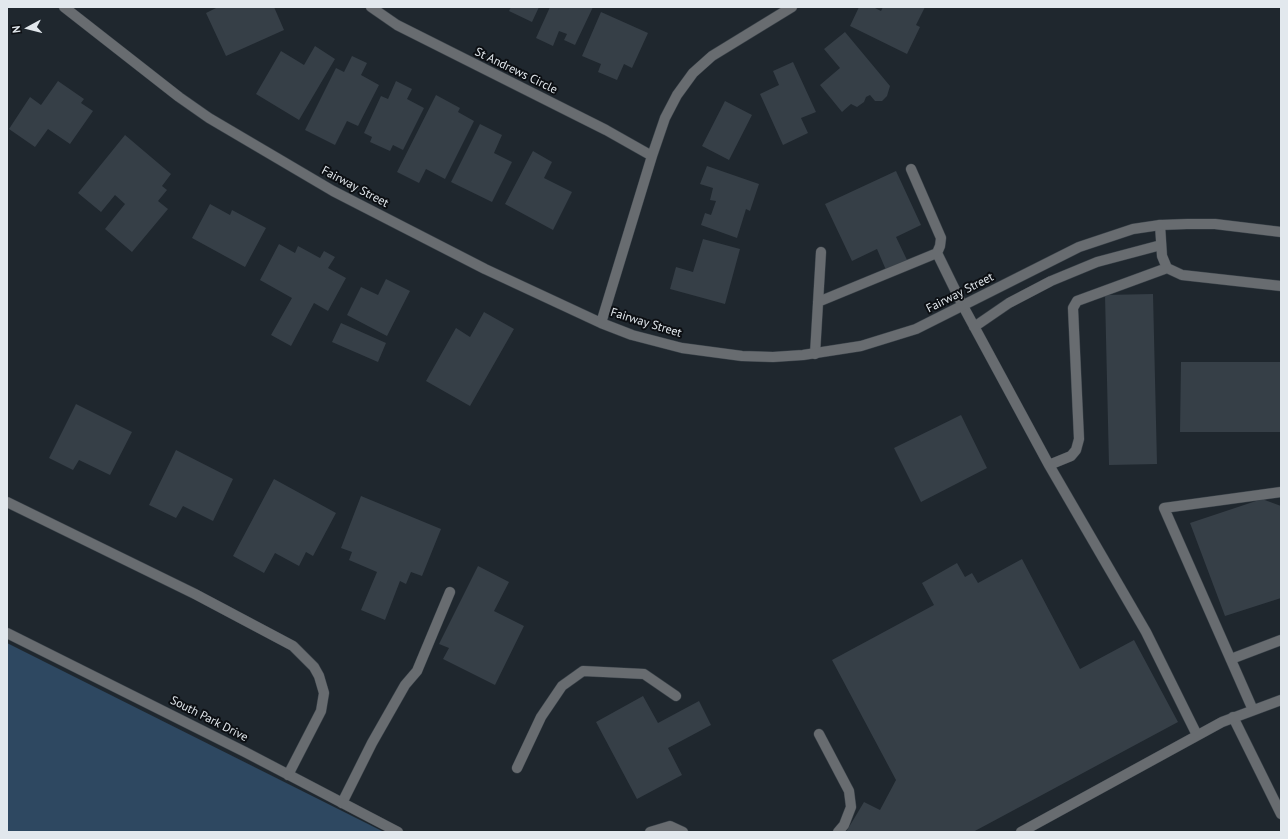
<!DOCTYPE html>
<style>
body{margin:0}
#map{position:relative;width:1288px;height:839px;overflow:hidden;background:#1f272e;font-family:"PT Sans",sans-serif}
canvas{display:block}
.frame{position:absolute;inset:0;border:8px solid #e2e8ed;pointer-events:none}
.north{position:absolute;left:8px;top:8px;width:40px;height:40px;-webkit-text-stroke:3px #0c0f13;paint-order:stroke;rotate:263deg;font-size:11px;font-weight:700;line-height:16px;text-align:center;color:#e2e8ed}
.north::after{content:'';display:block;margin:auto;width:14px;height:18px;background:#e2e8ed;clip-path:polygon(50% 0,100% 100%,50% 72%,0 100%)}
</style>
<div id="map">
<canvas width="1288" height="839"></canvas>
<div class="frame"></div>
<div class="north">N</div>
</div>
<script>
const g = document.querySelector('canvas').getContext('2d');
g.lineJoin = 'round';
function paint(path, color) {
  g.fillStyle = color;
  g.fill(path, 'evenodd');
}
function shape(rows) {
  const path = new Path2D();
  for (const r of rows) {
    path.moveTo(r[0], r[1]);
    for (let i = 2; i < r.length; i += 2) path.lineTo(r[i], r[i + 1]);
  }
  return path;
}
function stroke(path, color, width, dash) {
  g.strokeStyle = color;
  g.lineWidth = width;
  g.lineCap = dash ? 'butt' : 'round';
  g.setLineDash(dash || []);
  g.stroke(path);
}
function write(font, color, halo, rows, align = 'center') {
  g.font = font + ' "PT Sans",sans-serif';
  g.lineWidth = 4;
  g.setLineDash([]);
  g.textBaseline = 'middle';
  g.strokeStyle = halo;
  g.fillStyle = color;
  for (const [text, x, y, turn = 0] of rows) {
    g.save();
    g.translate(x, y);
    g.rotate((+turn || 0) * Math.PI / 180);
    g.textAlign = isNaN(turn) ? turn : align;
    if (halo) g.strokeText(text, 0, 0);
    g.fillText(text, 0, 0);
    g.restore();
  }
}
const green = shape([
 [7,643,384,832,7,832]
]);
const building = shape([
 [218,7,274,7,284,30,226,56,206,13],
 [511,7,539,7,532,22,509,11],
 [550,7,593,7,575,45,564,40,567,34,559,31,553,46,536,38],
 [859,7,873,7,881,11,883,7,925,7,916,25,920,27,907,54,850,26],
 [601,12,648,33,632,68,624,64,617,80,598,72,601,64,582,56],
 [845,32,890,86,887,96,882,101,875,101,870,95,866,97,864,102,857,107,851,104,842,112,820,85,840,68,824,49],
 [315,46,335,59,299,120,256,94,281,51,304,65],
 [352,56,367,63,361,75,379,85,358,126,347,121,335,145,305,130,336,68,344,72],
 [793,62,816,112,801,118,808,133,783,145,760,94,779,85,773,71],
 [58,81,84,99,81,103,93,111,70,144,48,129,35,147,9,129,30,97,41,105],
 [396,81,412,89,407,99,424,108,403,150,393,145,390,151,370,142,372,137,364,133,381,96,388,99],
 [436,95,460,108,458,112,474,121,445,179,426,169,419,183,397,172],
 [725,101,752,115,729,160,702,146],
 [480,124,502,135,494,153,512,162,492,202,451,182],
 [125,135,171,174,162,186,167,190,158,201,168,209,132,252,105,229,125,204,115,195,101,212,78,193],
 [533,151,552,162,544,178,572,192,553,230,505,204],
 [707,166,759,184,750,211,746,209,737,238,701,225,705,213,711,215,716,201,710,200,713,188,700,184],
 [896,171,921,225,896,237,907,260,886,270,877,249,852,261,825,204],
 [210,204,230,215,232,210,266,228,245,267,192,238],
 [703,239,740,249,725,304,670,289,676,267,693,272],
 [279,244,295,253,298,246,320,258,324,251,335,257,328,268,346,278,328,311,314,303,291,346,271,335,292,298,260,280],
 [386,279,410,291,387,336,347,315,361,287,378,295],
 [1153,294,1157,464,1109,465,1105,295],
 [484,312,514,329,470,406,426,381,456,328,470,337],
 [341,323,386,343,378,362,332,342],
 [1181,362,1281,362,1281,432,1180,432],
 [76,404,132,432,110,475,79,460,73,470,49,458],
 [961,415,987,468,921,502,894,448],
 [176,450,233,479,213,521,183,506,176,518,149,505],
 [274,479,336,513,313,556,306,552,299,566,275,553,264,573,233,556],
 [361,496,441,529,422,576,411,572,406,584,400,581,385,620,361,610,377,572,349,560,352,552,341,548],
 [1262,499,1281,506,1281,598,1225,616,1190,523],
 [1022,559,1080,669,1134,640,1178,722,973,832,846,832,864,802,880,810,896,780,832,660,934,605,922,583,957,563,965,577,972,573,978,583],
 [478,566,509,582,494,611,524,626,495,685,443,659,449,648,439,644],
 [643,696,658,723,699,701,711,725,668,748,682,775,637,799,596,722]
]);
const service = shape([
 [911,169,941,238,940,246,937,253],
 [1160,225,1162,256,1167,268,1182,275,1281,286],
 [818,302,937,253,963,306,1049,465,1146,632,1197,735],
 [974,327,1009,303,1051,281,1097,262,1161,245],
 [815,354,821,252],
 [1049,465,1071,456,1076,450,1079,439,1073,308,1077,301,1167,268],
 [1231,659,1281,640],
 [1233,717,1281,814],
 [819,734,849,791,851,807,844,825,838,832],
 [517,768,541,717,562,686,583,671,644,674,676,696],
 [342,803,372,743,405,685,417,671,450,592],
 [650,832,670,826,683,832]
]);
const minor = shape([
 [64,7,179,97,209,118,333,191,485,269,601,323,632,335,682,348,742,356,773,357,803,355,861,346,916,329,1079,247,1133,229,1160,225,1187,224,1215,224,1281,232],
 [371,7,397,25,606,130,652,156,665,118,677,95,693,73,712,56,792,7],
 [601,323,652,156],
 [7,502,195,594,293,646,314,667,319,676,324,693,321,711,288,775],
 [7,633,245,752,398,832],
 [1253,710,1164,508,1281,492],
 [1021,832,1222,722,1281,700]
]);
const streetNames = [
 ["St Andrews Circle",516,71,26],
 ["Fairway Street",355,187,28],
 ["Fairway Street",960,293,-27],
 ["Fairway Street",646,323,17],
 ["South Park Drive",209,719,27]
];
paint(green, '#2e4861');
paint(building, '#363f47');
stroke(service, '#3a4249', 11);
stroke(minor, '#3a4249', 11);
stroke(service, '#686c70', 10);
stroke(minor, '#686c70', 10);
write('12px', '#e2e8ed', '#0c0f13', streetNames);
</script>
